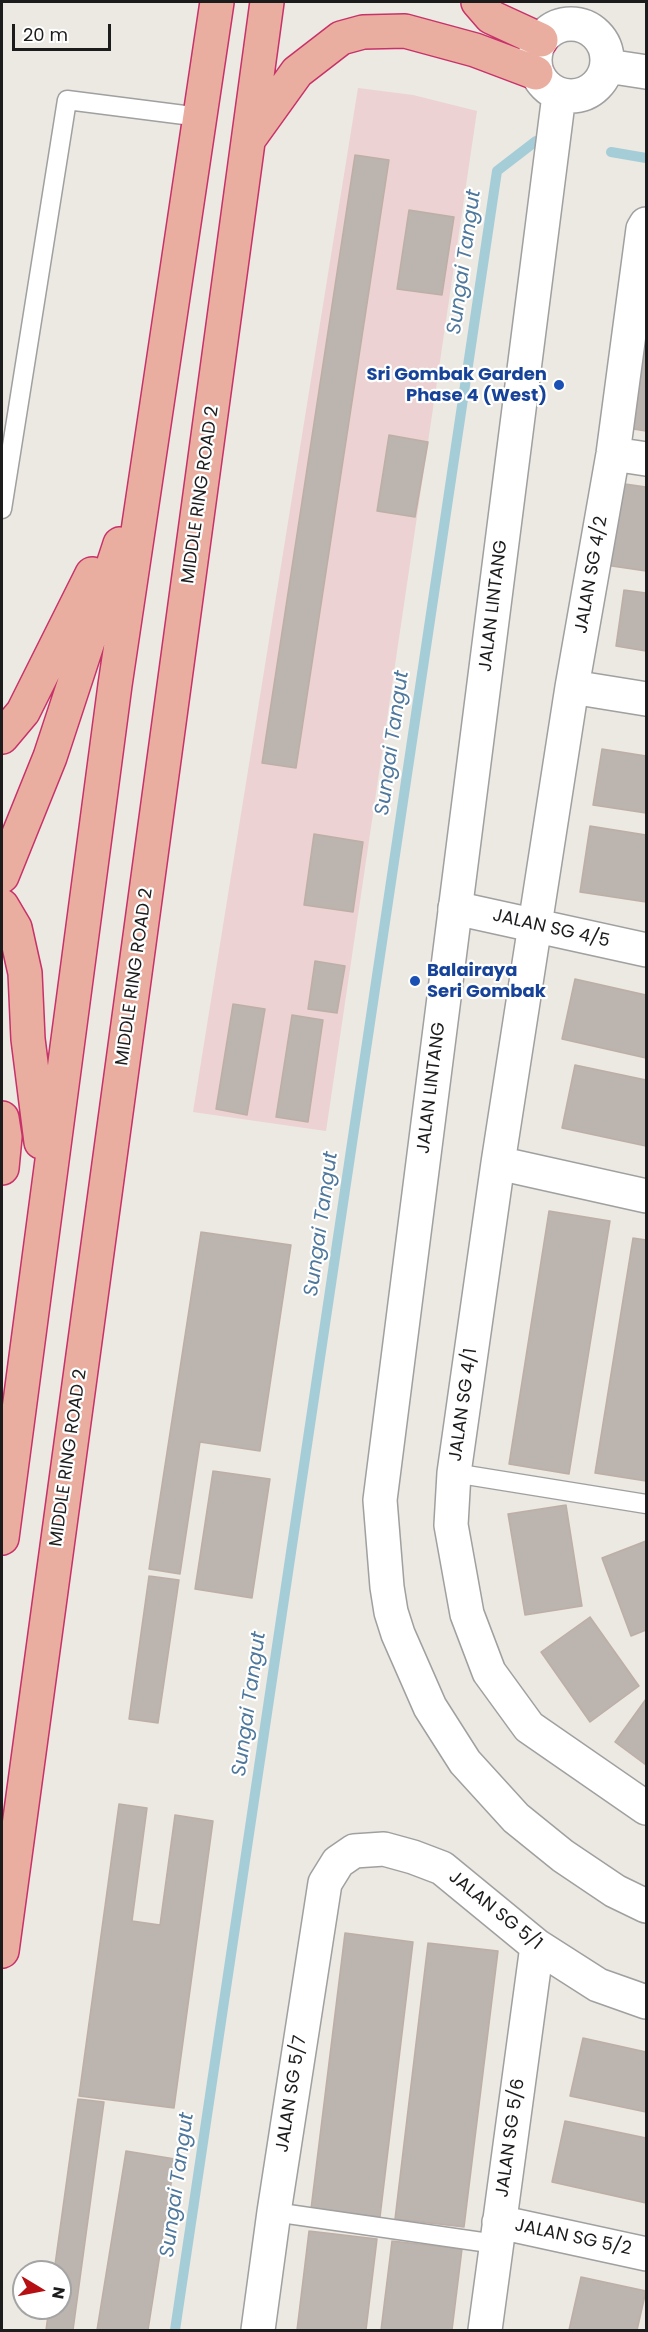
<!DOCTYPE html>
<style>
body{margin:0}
#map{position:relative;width:648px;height:2332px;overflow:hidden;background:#ece8e2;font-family:Poppins,sans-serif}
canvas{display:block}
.frame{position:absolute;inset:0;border:3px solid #1c1c1c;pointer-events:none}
.north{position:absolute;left:12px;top:2260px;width:60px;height:60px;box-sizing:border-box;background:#fff;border:2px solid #a4a4a4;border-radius:50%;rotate:100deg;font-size:16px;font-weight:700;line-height:24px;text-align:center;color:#1c1c1c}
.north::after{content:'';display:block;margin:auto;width:21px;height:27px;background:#b71014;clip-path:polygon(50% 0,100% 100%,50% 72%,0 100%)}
.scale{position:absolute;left:12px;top:24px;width:99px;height:27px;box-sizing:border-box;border:3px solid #1c1c1c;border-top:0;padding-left:8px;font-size:18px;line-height:21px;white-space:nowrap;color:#1c1c1c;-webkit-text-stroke:4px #fff;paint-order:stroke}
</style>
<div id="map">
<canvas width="648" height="2332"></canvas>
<div class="frame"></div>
<div class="north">N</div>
<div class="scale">20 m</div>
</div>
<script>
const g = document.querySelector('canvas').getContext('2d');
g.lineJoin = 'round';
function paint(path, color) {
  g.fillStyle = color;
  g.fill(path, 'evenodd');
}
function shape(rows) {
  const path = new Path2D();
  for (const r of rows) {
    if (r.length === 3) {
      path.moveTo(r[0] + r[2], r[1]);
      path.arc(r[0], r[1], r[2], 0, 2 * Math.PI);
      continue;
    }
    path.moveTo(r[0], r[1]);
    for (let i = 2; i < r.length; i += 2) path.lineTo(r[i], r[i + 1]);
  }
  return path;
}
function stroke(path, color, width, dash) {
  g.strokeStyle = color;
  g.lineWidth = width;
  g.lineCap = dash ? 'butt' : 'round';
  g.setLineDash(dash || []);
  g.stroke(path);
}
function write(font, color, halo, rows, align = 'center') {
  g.font = font + ' Poppins,sans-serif';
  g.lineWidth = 4.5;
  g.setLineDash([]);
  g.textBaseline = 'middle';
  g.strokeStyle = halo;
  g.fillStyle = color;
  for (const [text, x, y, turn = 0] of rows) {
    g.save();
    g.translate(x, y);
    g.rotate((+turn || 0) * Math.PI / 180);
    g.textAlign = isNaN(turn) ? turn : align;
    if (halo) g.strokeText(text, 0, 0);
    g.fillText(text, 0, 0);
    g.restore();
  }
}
const commercial = shape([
 [358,88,413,95,477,111,326,1131,193,1112]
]);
const stream = shape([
 [611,152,646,158],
 [175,2330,497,171,536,141]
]);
const building = shape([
 [355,155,389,160,296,768,262,763,355,155],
 [409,210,454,217,442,295,397,289,409,210],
 [641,337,646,337,646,431,627,428,641,337],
 [389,435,428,442,415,517,377,511,389,435],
 [618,483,646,487,646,571,605,565,618,483],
 [624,590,646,593,646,651,616,646,624,590],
 [602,749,646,756,646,813,593,805,602,749],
 [590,826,646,835,646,902,580,892,590,826],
 [314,834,363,842,353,912,304,905,314,834],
 [315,961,345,966,337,1013,308,1009,315,961],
 [575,979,646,995,646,1058,562,1039,575,979],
 [233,1004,265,1009,247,1115,216,1109,233,1004],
 [292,1015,323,1020,308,1122,276,1117,292,1015],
 [575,1065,646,1080,646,1146,562,1128,575,1065],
 [549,1211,610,1221,569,1474,509,1464,549,1211],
 [201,1232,291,1245,260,1451,200,1442,180,1574,149,1569,201,1232],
 [633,1238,646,1240,646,1481,595,1473,633,1238],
 [213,1471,270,1479,252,1598,195,1589,213,1471],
 [566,1505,582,1606,525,1615,508,1514,566,1505],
 [646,1541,646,1630,631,1636,602,1558,646,1541],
 [149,1576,179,1580,158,1723,129,1719,149,1576],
 [590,1617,639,1686,590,1722,541,1652,590,1617],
 [646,1699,646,1765,615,1742,646,1699],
 [119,1804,147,1808,132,1921,160,1925,175,1815,213,1821,174,2108,79,2096,119,1804],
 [345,1933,413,1942,380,2217,311,2209,345,1933],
 [428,1943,498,1951,464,2227,395,2219,428,1943],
 [583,2038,646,2052,646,2112,570,2096,583,2038],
 [78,2099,104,2102,73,2330,46,2330,49,2308,60,2308,60,2272,54,2272,78,2099],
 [565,2121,646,2138,646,2203,552,2182,565,2121],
 [126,2151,175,2159,148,2330,97,2330,126,2151],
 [309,2231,377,2239,366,2330,297,2330,309,2231],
 [392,2241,462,2249,452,2330,381,2330,392,2241],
 [581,2277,646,2291,637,2330,569,2330,581,2277]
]);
const service = shape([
 [2,509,67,100,200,117],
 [454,1473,646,1504],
 [274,2212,496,2244]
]);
const minor = shape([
 [646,224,643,229,613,454,572,687,498,1163,454,1473,451,1525,467,1614,489,1672,529,1727,646,1808],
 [613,454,646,459],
 [572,687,646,699],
 [455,908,646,950],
 [498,1163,646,1196],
 [499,2222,646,2254],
 [258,2330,274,2212,325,1883,338,1862,354,1851,384,1849,413,1857,442,1868,537,1946,598,1985,646,2002],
 [485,2330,537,1946]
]);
const tertiary = shape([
 [571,60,36],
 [607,66,646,72],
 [559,95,380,1500,387,1587,391,1612,398,1634,430,1707,465,1762,516,1818,563,1856,615,1891,646,1906]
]);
const trunk = shape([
 [478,2,491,17,541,40],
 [251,136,297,72,341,38,363,32,405,31,475,50,536,73],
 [2,737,23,712,92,574],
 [2,876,50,757,120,544],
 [2,906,15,928,25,973,28,1039,41,1142],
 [2,1118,5,1137,2,1168],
 [2,1538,115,685,217,2],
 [2,1951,267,2]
]);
const markers = [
 [559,385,6,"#1a4fb4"],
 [415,981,6,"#1a4fb4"]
];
const transitNames = [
 ["Sri Gombak Garden",547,375],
 ["Phase 4 (West)",547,396],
 ["Balairaya",427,971,"left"],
 ["Seri Gombak",427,992,"left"]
];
const streetNames = [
 ["MIDDLE RING ROAD 2",201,495,-82],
 ["JALAN SG 4/2",592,575,-80],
 ["JALAN LINTANG",494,606,-83],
 ["JALAN SG 4/5",551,929,13],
 ["MIDDLE RING ROAD 2",135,977,-82],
 ["JALAN LINTANG",432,1088,-83],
 ["JALAN SG 4/1",464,1405,-82],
 ["MIDDLE RING ROAD 2",69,1458,-82],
 ["JALAN SG 5/1",495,1911,39],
 ["JALAN SG 5/7",292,2094,-81],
 ["JALAN SG 5/6",511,2138,-82],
 ["JALAN SG 5/2",573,2238,12]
];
const waterNames = [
 ["Sungai Tangut",465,262,-82],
 ["Sungai Tangut",393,743,-82],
 ["Sungai Tangut",322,1224,-82],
 ["Sungai Tangut",250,1704,-82],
 ["Sungai Tangut",178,2185,-82]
];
paint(commercial, '#ecd2d2');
stroke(stream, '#a5cdd7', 10);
paint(building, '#bcb4af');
stroke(building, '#bdafa6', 1.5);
stroke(service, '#a0a0a0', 21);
stroke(minor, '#a0a0a0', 36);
stroke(tertiary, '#a0a0a0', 36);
stroke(trunk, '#c83169', 36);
stroke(service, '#fff', 18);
stroke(minor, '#fff', 33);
stroke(tertiary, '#fff', 33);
stroke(trunk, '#e9aea0', 33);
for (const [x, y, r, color] of markers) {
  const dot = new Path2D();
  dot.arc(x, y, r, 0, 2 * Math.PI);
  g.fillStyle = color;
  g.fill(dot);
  stroke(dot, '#fff', 2);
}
write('bold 18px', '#164399', '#fff', transitNames, 'right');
write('18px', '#1c1c1c', '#fff', streetNames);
write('italic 20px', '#4d779c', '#fff', waterNames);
</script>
